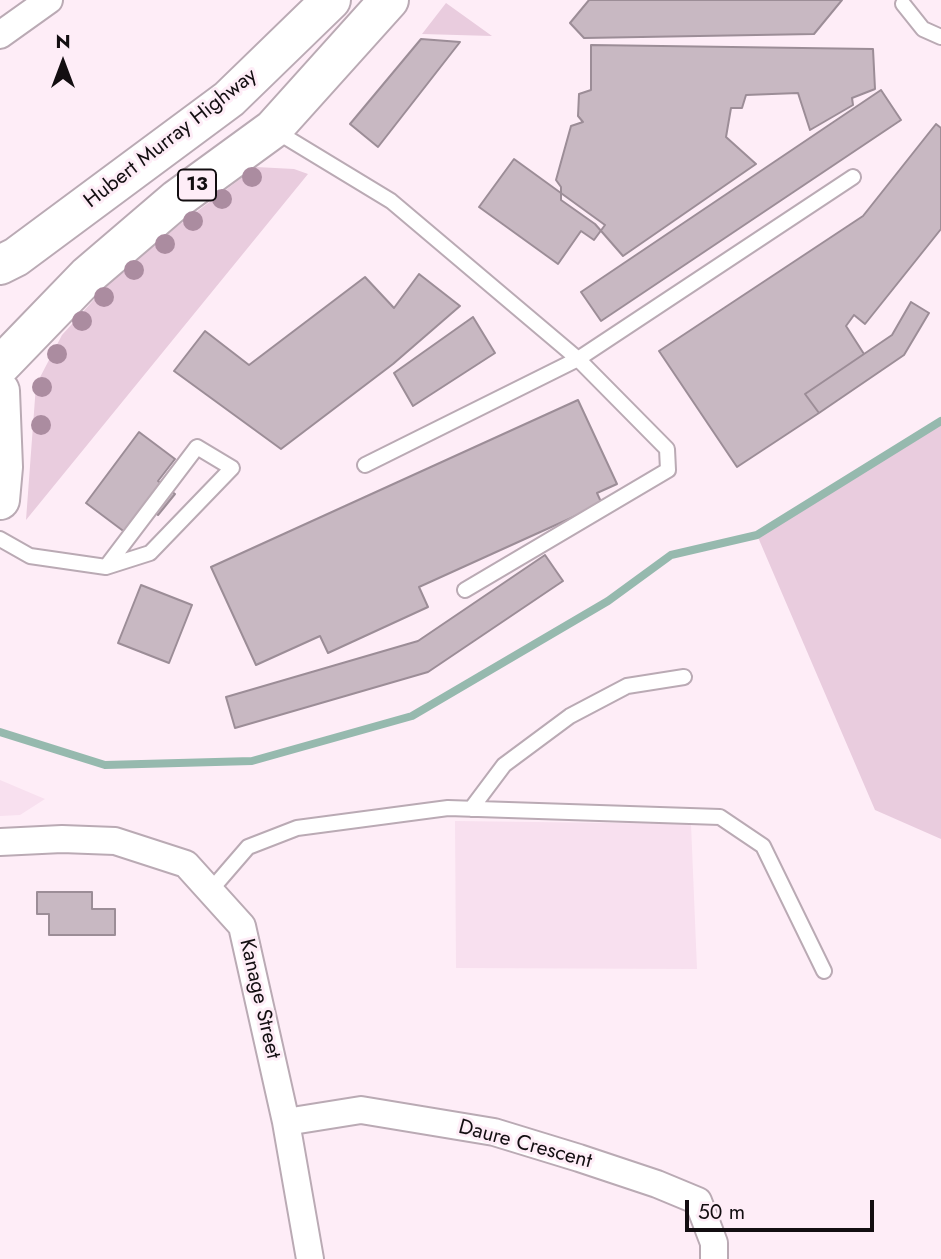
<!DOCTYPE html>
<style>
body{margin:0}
#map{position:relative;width:941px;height:1259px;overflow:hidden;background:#feedf7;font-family:Jost,sans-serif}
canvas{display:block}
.north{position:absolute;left:28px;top:28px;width:70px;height:70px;-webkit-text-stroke:5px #feedf7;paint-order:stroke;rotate:0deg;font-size:19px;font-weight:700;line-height:28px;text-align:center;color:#130e11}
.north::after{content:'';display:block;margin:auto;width:24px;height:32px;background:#130e11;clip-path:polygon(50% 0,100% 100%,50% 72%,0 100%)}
.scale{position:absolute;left:685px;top:1200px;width:189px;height:32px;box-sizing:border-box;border:4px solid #130e11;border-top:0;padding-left:9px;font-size:21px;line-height:24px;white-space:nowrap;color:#130e11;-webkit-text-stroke:5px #feedf7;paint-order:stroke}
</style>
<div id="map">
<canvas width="941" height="1259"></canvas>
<div class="north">N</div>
<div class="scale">50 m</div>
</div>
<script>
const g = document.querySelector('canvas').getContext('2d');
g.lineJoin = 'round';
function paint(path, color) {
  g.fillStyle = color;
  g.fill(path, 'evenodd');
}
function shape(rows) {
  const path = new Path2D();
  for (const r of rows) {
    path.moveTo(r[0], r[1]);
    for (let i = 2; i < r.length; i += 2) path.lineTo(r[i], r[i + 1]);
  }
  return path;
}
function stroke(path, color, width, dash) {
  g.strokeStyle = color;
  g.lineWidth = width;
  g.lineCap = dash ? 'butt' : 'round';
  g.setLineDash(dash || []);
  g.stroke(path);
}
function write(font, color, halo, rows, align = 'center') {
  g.font = font + ' Jost,sans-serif';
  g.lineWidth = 6;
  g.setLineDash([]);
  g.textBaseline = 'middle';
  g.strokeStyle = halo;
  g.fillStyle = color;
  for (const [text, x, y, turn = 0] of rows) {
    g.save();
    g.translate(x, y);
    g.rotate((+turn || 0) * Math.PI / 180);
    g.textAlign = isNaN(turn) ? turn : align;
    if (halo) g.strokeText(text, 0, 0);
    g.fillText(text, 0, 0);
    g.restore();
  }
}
const built = shape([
 [0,780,45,799,20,815,0,816],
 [455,821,691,824,697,969,456,968]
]);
const green = shape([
 [446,3,492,36,422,34],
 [256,167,294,169,308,174,26,520,36,385,62,335,108,284,155,243],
 [941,421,941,839,875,810,757,535]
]);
const stream = shape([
 [0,732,105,765,252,761,412,716,608,601,671,555,757,535,941,421]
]);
const building = shape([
 [589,0,842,0,814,34,584,38,570,23,589,0],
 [421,39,460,42,378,147,350,124,421,39],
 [591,45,873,49,875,89,852,98,853,105,810,130,798,93,746,95,742,108,731,108,726,137,756,164,623,256,595,224,561,200,561,187,556,180,571,126,583,122,578,116,579,94,591,90,591,45],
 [881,90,901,120,601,321,581,292,881,90],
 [936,124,941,128,941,229,865,324,854,315,846,326,864,354,805,394,819,413,737,467,659,351,863,216,936,124],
 [514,159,605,225,594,240,581,231,558,264,479,207,514,159],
 [419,274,460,306,393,364,281,449,174,371,205,331,249,365,365,277,394,308,419,274],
 [911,302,929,313,904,355,819,413,805,394,892,335,911,302],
 [473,317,495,353,413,406,394,373,473,317],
 [578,400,617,484,597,493,602,504,419,587,428,607,328,653,320,636,256,665,211,567,578,400],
 [139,432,175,459,158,481,175,494,158,515,147,506,126,533,86,503,139,432],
 [545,555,563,581,428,672,235,728,226,697,418,641,545,555],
 [141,585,192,605,169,663,118,643,141,585],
 [37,892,92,892,92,909,115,909,115,935,49,935,49,914,37,914,37,892]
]);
const lane = shape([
 [903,4,923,29,941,37],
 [274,130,391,201,578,359,667,449,668,470,465,590],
 [365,465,578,359,853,177],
 [0,539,30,556,106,567,150,553,232,468,197,447,106,567],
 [471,809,504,765,570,716,627,686,684,677],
 [210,891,248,847,297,828,448,808,720,817,763,846,824,971]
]);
const street = shape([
 [0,35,49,0],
 [0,842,62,839,115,841,186,864,242,926,286,1122,310,1259],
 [286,1122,361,1110,494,1132,579,1158,657,1184,698,1201,714,1243,714,1259]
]);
const highway = shape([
 [0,265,16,257,229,99,331,0],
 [0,366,87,276,177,199,273,129,389,0],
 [0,391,3,467,0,500]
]);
const trees = [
 [252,177],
 [222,199],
 [193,221],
 [165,244],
 [134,270],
 [104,297],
 [82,321],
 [57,354],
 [42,387],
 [41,425]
];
const shields = [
 [197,185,38]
];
const shieldNames = [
 ["13",197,185]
];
const streetNames = [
 ["Hubert Murray Highway",171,139,-38],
 ["Kanage Street",259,999,77],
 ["Daure Crescent",525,1145,15]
];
paint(built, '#f8e0ef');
paint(green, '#e9ccde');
stroke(stream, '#96b9ae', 8);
paint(building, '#c8b8c2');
stroke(building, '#9c8d97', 2);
stroke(lane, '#baaab4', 18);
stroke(street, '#baaab4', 30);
stroke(highway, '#baaab4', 42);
stroke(lane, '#fff', 14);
stroke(street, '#fff', 26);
stroke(highway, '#fff', 38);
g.fillStyle = '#ab8ca0';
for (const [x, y] of trees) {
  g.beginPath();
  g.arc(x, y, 10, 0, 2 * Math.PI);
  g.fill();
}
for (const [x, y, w] of shields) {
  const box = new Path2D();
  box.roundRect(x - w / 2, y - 15.5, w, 31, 5);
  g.fillStyle = '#feedf7';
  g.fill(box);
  stroke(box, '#130e11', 2);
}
write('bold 19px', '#130e11', null, shieldNames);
write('21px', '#130e11', '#feedf7', streetNames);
</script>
